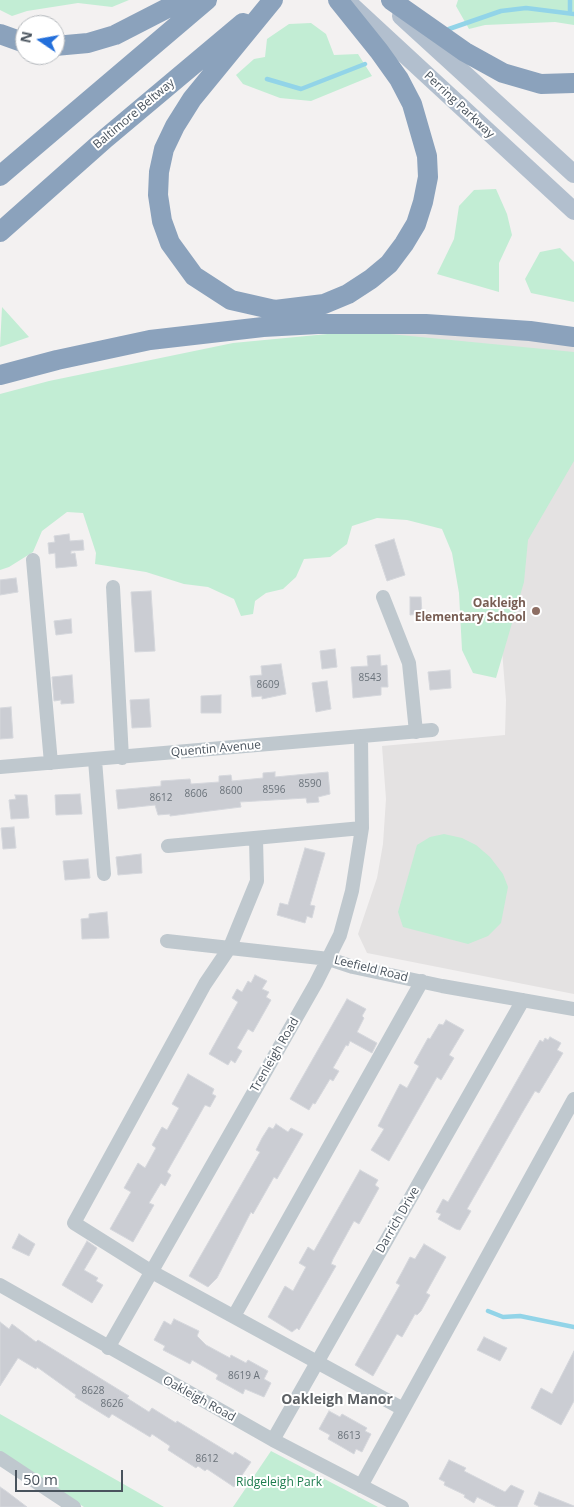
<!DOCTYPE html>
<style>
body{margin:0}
#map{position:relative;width:574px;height:1507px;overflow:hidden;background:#f3f1f1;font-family:"Open Sans",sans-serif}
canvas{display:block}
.north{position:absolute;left:15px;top:15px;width:50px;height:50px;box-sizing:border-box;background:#fff;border:1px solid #b6babe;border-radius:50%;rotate:282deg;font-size:14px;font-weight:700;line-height:20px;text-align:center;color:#49535d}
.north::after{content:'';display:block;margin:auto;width:18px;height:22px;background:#236fdb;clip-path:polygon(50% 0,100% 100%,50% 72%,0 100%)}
.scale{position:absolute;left:15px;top:1470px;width:108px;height:22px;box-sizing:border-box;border:2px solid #49535d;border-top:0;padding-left:6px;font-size:15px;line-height:18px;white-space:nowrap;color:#49535d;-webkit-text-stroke:4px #fff;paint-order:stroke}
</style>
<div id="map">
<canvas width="574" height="1507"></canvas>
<div class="north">N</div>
<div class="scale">50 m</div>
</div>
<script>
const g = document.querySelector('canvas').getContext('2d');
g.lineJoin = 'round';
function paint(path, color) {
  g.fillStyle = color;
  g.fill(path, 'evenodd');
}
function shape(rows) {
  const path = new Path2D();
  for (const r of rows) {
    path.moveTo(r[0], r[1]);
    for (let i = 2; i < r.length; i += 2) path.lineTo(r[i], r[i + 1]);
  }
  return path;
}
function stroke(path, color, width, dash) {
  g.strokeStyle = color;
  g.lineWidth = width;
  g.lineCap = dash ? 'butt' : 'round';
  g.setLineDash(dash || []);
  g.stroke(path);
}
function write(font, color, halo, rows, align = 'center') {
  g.font = font + ' "Open Sans",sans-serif';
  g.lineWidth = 4;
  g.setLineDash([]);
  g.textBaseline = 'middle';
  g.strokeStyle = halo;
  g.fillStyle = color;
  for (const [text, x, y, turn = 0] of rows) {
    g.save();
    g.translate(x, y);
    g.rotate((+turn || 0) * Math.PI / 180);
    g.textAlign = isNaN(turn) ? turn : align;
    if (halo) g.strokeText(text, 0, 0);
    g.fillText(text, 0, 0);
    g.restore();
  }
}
const education = shape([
 [367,330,478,334,574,346,574,994,367,953,358,934,377,878,383,844,386,799,382,746,505,735,506,700,489,489]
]);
const green = shape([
 [0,0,129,0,112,7,78,3,27,11,12,16,0,10],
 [458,0,574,0,574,25,555,22,485,25,469,29,456,6],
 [311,23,326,34,334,55,358,54,372,76,311,101,280,98,243,84,236,75,254,59,265,57,267,39,289,24],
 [496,189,507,214,512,235,499,263,499,292,437,274,454,239,459,206,474,190],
 [560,248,574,262,574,302,531,293,525,279,540,252],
 [2,307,29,337,0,347],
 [359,331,574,352,574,461,528,540,524,582,496,678,473,673,462,650,459,593,452,553,442,529,407,520,377,518,352,526,347,544,330,557,304,559,296,577,283,589,266,593,255,601,253,614,241,616,234,599,208,587,184,584,146,572,95,564,96,553,83,513,67,512,42,531,33,552,9,567,0,570,0,394,49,381,233,343],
 [444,834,462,838,476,845,490,857,503,874,508,887,501,923,488,936,468,944,403,927,398,912,417,845,430,837],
 [0,1414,164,1507,84,1507,0,1452],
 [271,1451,378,1507,233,1507]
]);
const stream = shape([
 [570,0,570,13],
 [449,29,501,11,526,8,574,14],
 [267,79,301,89,365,64],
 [488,1311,503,1317,520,1316,574,1327]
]);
const building = shape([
 [69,534,70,541,83,540,84,550,71,551,71,554,75,553,77,566,56,568,55,553,49,554,48,543,55,542,54,536,69,534],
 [394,539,405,575,387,581,375,545,394,539],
 [16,578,18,592,0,595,0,580,16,578],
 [151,591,155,651,135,652,131,592,151,591],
 [410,597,421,597,422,614,410,615,410,597],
 [71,619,72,633,56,635,54,621,71,619],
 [335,649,337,667,322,669,320,651,335,649],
 [380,655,381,666,387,665,388,687,381,687,381,695,353,698,351,667,368,666,367,656,380,655],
 [281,664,286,694,262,699,262,696,252,697,250,676,262,675,261,666,281,664],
 [450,670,451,688,430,690,428,672,450,670],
 [72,675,74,703,61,704,61,700,54,701,52,677,72,675],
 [327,681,331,709,316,712,312,683,327,681],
 [221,695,221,713,201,713,201,696,221,695],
 [149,699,151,727,132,728,130,700,149,699],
 [11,707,13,738,0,739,0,708,11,707],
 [275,772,275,777,328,772,330,794,318,797,319,802,307,803,306,798,240,802,241,807,170,816,170,814,158,815,155,805,118,809,116,790,161,786,161,781,190,779,191,784,219,782,219,776,231,775,232,781,263,778,263,773,275,772],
 [80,794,82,814,56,815,55,795,80,794],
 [15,795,27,795,29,818,11,819,9,800,16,799,15,795],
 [14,827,16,848,3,849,1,828,14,827],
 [305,848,325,853,310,905,315,906,312,918,307,916,305,923,277,915,280,903,288,905,305,848],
 [141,854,142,873,118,875,116,857,141,854],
 [88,859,90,878,65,880,63,861,88,859],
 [107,912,109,938,82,939,81,919,89,918,89,914,107,912],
 [255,975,267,981,262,989,269,992,266,997,271,1000,253,1032,248,1029,237,1048,242,1051,235,1063,231,1060,228,1065,209,1054,238,1002,232,998,237,989,242,992,248,981,251,983,255,975],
 [347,999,366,1009,362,1016,364,1018,357,1032,377,1043,372,1053,350,1041,348,1046,346,1045,333,1068,339,1071,333,1081,330,1079,315,1104,313,1103,309,1110,290,1099,347,999],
 [446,1020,464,1030,449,1055,454,1058,441,1080,437,1077,389,1161,371,1150,384,1129,378,1126,400,1084,407,1088,419,1066,414,1063,428,1038,430,1039,439,1024,443,1025,446,1020],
 [550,1037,561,1043,557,1050,563,1053,539,1093,535,1091,522,1113,467,1209,471,1211,460,1230,456,1229,438,1219,441,1214,436,1212,443,1199,448,1202,540,1040,543,1042,545,1038,548,1040,550,1037],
 [188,1074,214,1089,212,1094,216,1096,210,1107,205,1105,167,1172,171,1175,165,1186,161,1183,149,1203,154,1205,133,1242,110,1229,131,1192,124,1188,138,1163,145,1168,156,1148,152,1145,162,1127,167,1130,179,1108,172,1104,188,1074],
 [276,1124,288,1132,291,1128,303,1134,277,1179,274,1177,253,1214,251,1212,217,1278,208,1287,189,1276,260,1152,256,1150,262,1138,269,1127,273,1129,276,1124],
 [360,1170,378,1180,375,1185,379,1188,359,1224,354,1221,333,1259,331,1264,336,1266,299,1330,297,1328,292,1332,268,1317,285,1286,293,1291,306,1267,299,1263,308,1247,314,1251,360,1170],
 [19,1234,35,1244,29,1256,12,1248,19,1234],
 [87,1241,97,1248,84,1270,98,1278,96,1281,103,1285,92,1303,62,1285,87,1241],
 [424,1244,446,1257,426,1293,430,1295,421,1311,417,1315,415,1314,402,1337,397,1334,373,1376,355,1365,400,1285,396,1283,402,1272,410,1257,415,1259,424,1244],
 [174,1319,199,1331,197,1336,206,1345,230,1358,231,1355,246,1363,248,1360,268,1371,264,1379,271,1383,264,1397,245,1389,243,1394,216,1379,218,1375,192,1360,190,1364,163,1350,165,1346,154,1340,164,1321,171,1325,174,1319],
 [0,1322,9,1329,12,1324,36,1342,38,1340,129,1396,127,1398,149,1412,152,1408,176,1423,177,1421,233,1455,235,1452,251,1462,234,1487,207,1469,205,1471,198,1466,196,1468,168,1450,170,1446,152,1434,150,1437,112,1414,109,1418,75,1397,76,1395,37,1367,36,1369,18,1358,0,1386,0,1322],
 [484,1337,507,1348,500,1361,477,1350,484,1337],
 [574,1351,574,1401,561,1425,531,1408,541,1388,552,1394,574,1351],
 [329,1411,340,1417,342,1414,367,1428,365,1431,371,1434,362,1452,356,1449,354,1454,342,1447,328,1439,330,1435,319,1429,329,1411],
 [449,1460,466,1468,464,1471,505,1492,511,1485,524,1491,517,1507,497,1507,477,1497,474,1503,464,1497,465,1495,444,1485,445,1482,439,1479,449,1460],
 [0,1487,6,1491,27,1507,0,1507,0,1487],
 [539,1492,574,1506,574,1507,540,1507,534,1504,539,1492]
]);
const minor = shape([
 [33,560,51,763],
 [113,587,122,758],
 [383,597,409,663,416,732],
 [95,760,104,874],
 [0,767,432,730],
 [256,838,257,881,230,947,205,984,74,1223,152,1272,403,1409],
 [168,846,362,828],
 [167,941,329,959,353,967,442,986,574,1009],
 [0,1285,273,1440,402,1507],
 [234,1316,422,981],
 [108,1348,316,983,340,935,352,891,362,828,361,736],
 [273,1440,523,1000],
 [0,1458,74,1507],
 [361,1486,574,1099]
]);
const major = shape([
 [351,5,574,211],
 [401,16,574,174]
]);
const highway = shape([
 [273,0,192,99,175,126,164,149,159,172,158,195,162,221,170,243,194,276,231,300,275,310,324,304,348,294,371,279,389,264,404,244,416,224,423,202,428,177,427,156,412,104,399,79,379,51,338,0],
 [391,0,465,52,503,73,541,84,574,83],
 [0,34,25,43],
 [55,46,88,43,115,35,183,0],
 [0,176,207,0],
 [0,232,106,138,243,23],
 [0,375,57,360,150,340,263,327,318,324,426,324,530,331,574,337]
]);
const markers = [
 [536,611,5,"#8d6e63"]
];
const numberNames = [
 ["8543",370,678],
 ["8609",268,685],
 ["8590",310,784],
 ["8596",274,790],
 ["8600",231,791],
 ["8606",196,794],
 ["8612",161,798],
 ["8619 A",244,1376],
 ["8628",93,1391],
 ["8626",112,1404],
 ["8613",349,1436],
 ["8612",207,1459]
];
const streetNames = [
 ["Perring Parkway",459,105,43],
 ["Baltimore Beltway",134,114,-40],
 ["Quentin Avenue",216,749,-5],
 ["Leefield Road",371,969,14],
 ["Trenleigh Road",275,1055,-60],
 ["Darrich Drive",398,1220,-60],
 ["Oakleigh Road",199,1399,29]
];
const educationNames = [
 ["Oakleigh",526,604],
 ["Elementary School",526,618]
];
const parkNames = [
 ["Ridgeleigh Park",279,1483]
];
const neighbourhoodNames = [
 ["Oakleigh Manor",337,1400]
];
paint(education, '#e4e2e2');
paint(green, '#c2edd4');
stroke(stream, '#92d4e8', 4.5);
paint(building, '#cbcdd3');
stroke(building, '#d5d7dc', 1);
stroke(minor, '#bfc8ce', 14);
stroke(major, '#b2bfce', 18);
stroke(highway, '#8ba2bc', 20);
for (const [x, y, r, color] of markers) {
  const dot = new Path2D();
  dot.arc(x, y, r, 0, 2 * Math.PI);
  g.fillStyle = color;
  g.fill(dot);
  stroke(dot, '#fff', 2);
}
write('10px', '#6a727a', null, numberNames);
write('12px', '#49535d', '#fff', streetNames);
write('bold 12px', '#785e54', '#fff', educationNames, 'right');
write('12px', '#1d7c4e', '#fff', parkNames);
write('bold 14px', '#5d6165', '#fff', neighbourhoodNames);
</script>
